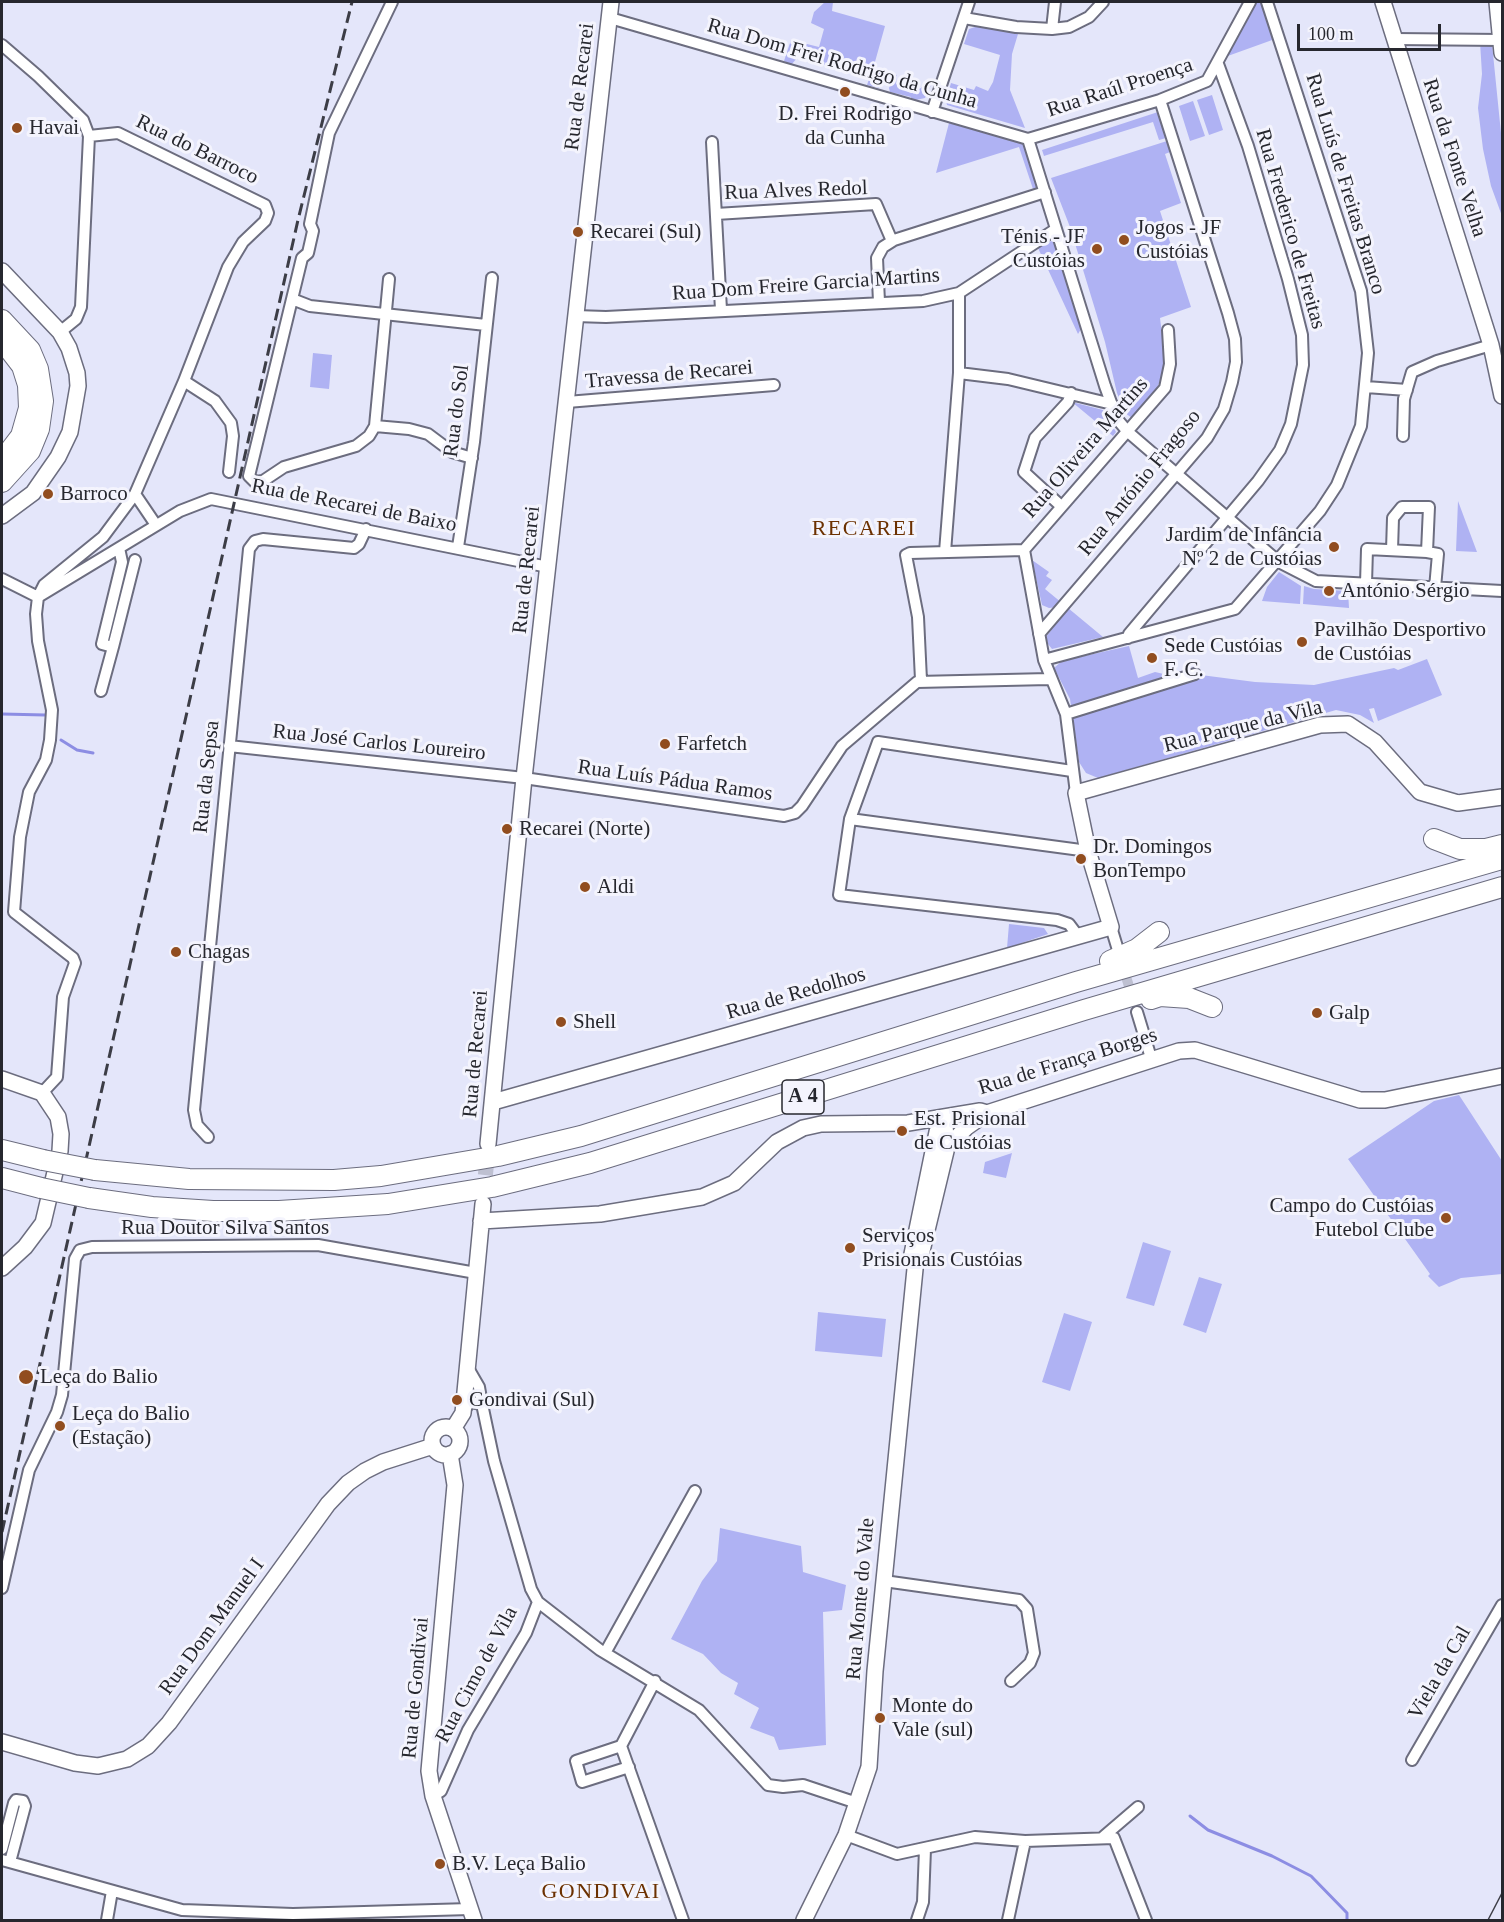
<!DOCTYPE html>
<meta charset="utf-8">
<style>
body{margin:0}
#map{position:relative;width:1504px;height:1922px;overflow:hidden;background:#e4e6fa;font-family:Georgia,serif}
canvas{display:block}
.frame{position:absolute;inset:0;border:3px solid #26272e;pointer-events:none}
.scale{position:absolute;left:1297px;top:24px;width:144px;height:27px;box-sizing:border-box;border:3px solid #26272e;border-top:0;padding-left:8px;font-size:18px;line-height:21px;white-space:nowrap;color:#26272e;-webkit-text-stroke:4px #f4f4fd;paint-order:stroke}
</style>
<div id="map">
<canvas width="1504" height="1922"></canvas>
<div class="frame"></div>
<div class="scale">100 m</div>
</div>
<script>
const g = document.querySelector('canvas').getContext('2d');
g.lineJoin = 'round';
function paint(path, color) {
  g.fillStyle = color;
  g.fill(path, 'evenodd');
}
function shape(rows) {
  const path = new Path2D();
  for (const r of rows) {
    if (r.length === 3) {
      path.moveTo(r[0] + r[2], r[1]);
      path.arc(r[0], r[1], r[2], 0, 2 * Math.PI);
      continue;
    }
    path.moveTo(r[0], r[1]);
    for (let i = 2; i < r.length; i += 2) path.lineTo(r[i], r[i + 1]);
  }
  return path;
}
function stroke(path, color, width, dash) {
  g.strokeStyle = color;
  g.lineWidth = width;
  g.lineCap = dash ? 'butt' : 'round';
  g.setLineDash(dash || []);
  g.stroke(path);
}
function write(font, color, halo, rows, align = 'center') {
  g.font = font + ' Georgia,serif';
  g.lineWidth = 6;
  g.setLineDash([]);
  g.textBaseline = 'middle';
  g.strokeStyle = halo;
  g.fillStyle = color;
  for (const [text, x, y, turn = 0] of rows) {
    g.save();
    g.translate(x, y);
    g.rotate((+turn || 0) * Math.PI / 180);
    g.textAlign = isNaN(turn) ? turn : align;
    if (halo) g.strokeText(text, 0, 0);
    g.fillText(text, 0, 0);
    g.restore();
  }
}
const green = shape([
 [825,2,833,2,832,11,885,26,873,69,886,72,879,88,867,85,870,76,868,75,866,77,798,57,791,65,784,61,791,40,819,47,824,29,811,23,814,12],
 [1254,2,1263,2,1275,39,1225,57],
 [978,26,1018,34,1012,54,1010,90,1025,128,947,105,946,100,951,83,974,90,976,86,988,91,993,82,1000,55,964,44,969,29],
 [1480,42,1492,44,1502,143,1502,216,1491,186,1483,149,1478,108,1482,74],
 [894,74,897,75,896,84,915,91,921,88,927,79,933,81,925,98,911,101,911,97,890,92,889,88],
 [1212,95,1223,130,1209,135,1197,100],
 [1193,101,1205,136,1190,141,1179,106],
 [1158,112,1166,138,1159,140,1153,122,1047,155,1044,156,1042,150],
 [949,123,1026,140,1041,186,1033,189,1019,147,936,173],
 [1167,141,1170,152,1165,154,1181,203,1160,211,1191,307,1160,318,1165,359,1163,375,1154,394,1132,418,1125,413,1117,393,1105,342,1070,227,1051,178],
 [1053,240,1081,329,1078,334,1038,248],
 [313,353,332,355,329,389,310,387],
 [1072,402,1103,410,1116,432,1113,436],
 [1458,501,1477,552,1456,551],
 [1032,560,1049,572,1046,576,1052,580,1045,589,1062,603,1058,607,1049,608,1042,605],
 [1279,572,1301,586,1300,604,1262,601,1267,587],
 [1304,586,1314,589,1348,591,1349,608,1303,604],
 [1068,608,1103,637,1052,649,1048,644,1046,637],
 [1129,646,1138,678,1155,672,1168,675,1170,671,1255,682,1314,685,1394,668,1398,670,1427,659,1442,695,1378,721,1374,708,1369,709,1374,723,1360,715,1336,710,1098,778,1086,773,1079,762,1070,699,1054,668,1062,661],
 [1009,924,1044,928,1048,934,1007,948],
 [1459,1095,1502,1161,1502,1274,1461,1278,1439,1287,1428,1276,1430,1274,1348,1159,1434,1101],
 [1012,1153,1006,1178,983,1173,985,1162],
 [1143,1242,1171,1251,1154,1306,1126,1298],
 [1199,1277,1222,1284,1206,1333,1183,1325],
 [818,1312,886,1319,882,1357,815,1351],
 [1064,1313,1092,1322,1070,1391,1042,1382],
 [720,1528,801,1546,803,1572,846,1585,842,1610,823,1612,826,1745,779,1750,774,1737,750,1728,759,1708,734,1694,738,1683,721,1673,703,1654,671,1639,702,1581,717,1561]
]);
const stream = shape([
 [2,714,45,715],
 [61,740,77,750,93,753],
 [1190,1816,1208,1830,1272,1856,1311,1876,1347,1913,1347,1920]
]);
const streetTunnel = shape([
 [1122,964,1137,1012]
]);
const secondaryTunnel = shape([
 [483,1198,488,1150]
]);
const street = shape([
 [610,18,1028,139],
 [964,18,1016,27,1052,29,1069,27,1089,17,1103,2],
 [1052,29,1055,2],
 [1394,39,1502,40],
 [2,45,38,76,83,120,89,136,81,307,76,319,60,332],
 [932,112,969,2],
 [1028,139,1105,386,1117,419,1128,432,1279,562,1316,581,1502,591],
 [1028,139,1160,100,1207,81,1250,2],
 [712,142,721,310],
 [716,214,876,204,892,241],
 [389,279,375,426,369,436,356,446,284,467,263,481,255,482,249,476,302,258,308,253,313,231,310,224,329,133,392,2],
 [292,299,310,306,486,325],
 [879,302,877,258,883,247,894,240,1045,192],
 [575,316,606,317,923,301,959,293,1056,229],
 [959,373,1008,379,1112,404],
 [184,381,215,401,231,423,233,436,229,472],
 [1366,387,1407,390],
 [567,402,774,385],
 [375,426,409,429,428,434,452,452,472,458],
 [1403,436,1404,399,1412,372,1437,361,1491,345],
 [135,494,156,525],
 [1061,506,1024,472,1035,438,1068,402,1071,393],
 [458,547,474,442,492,278],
 [1024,550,1165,388,1170,364,1168,330],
 [1392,550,1393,518,1402,507,1429,507,1427,552],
 [945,552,959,373,959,293],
 [2,579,38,597,180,511,211,499,548,567],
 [1366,584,1367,549,1427,552,1438,554,1435,588],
 [1039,634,1207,438,1224,409,1232,382,1236,362,1235,339,1228,313,1160,100],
 [1128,638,1129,634,1258,481,1280,450,1291,424,1303,365,1302,335,1288,279,1248,146,1218,64],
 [113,647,135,560],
 [1044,660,1235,609,1320,511,1337,485,1361,426,1368,353,1361,291,1267,2],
 [921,680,918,617,906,555,910,553,1024,550,1044,660,1066,714,1076,793],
 [101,691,113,647,102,644,122,562,119,548],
 [1066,714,1195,674],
 [229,746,524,778,784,816,795,813,802,806,842,746,917,682,1049,679],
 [1072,771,878,742,850,819,839,895,1057,920,1069,924,1078,936],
 [850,819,1088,851],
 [1111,927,1118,950],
 [1137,1012,1151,1058],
 [42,1093,57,1077,63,997,75,963,73,958,14,912,20,837,29,792,46,760,50,740,52,710,38,641,36,614,38,597,44,585,103,537,135,494,184,381,228,267,243,242,265,221,268,213,265,205,118,133,89,136],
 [208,1137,197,1125,194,1110,249,549,255,541,263,539,354,548,359,544,366,529],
 [468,1368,479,1387,482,1404],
 [463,1412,470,1402,482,1404,494,1461,531,1589,538,1602,600,1650,699,1710,768,1785,783,1787,803,1785,857,1803],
 [884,1581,1019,1600,1027,1609,1034,1653,1030,1663,1011,1681],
 [2,1588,29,1470,57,1412,62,1395,75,1259,80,1250,92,1247,318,1245,476,1273],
 [605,1653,695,1491],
 [655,1681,621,1746,683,1920],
 [621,1746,576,1761,582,1782,629,1767],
 [1412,1760,1502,1605],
 [433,1796,441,1791,468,1730,526,1633,538,1602],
 [846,1835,897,1854,975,1837,1025,1841,1114,1838,1146,1920],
 [1103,1837,1138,1807],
 [2,1849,14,1803,16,1800,23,1801,25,1806,10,1862],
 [2,1860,182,1910,293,1914,470,1909],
 [107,1920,112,1891],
 [917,1920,923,1902,925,1849],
 [1008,1920,1025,1841]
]);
const secondary = shape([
 [1383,2,1491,345,1502,396],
 [1497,2,1502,53],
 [2,271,60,332,69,348,77,373,78,386,70,432,58,457,33,493,2,516],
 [2,1079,42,1093,58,1117,61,1134,60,1151,43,1223,25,1247,2,1268],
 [493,1102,1111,927,1088,851,1076,793,1320,725,1348,724,1375,742,1420,792,1458,803,1502,797],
 [488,1144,524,778,611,2],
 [947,1147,967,1127,987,1113],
 [481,1221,600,1214,702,1197,734,1183,777,1142,803,1128,821,1124,908,1123,980,1111,987,1113,1179,1051,1195,1050,1360,1100,1385,1100,1502,1076],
 [921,1255,947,1147,945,1126],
 [446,1441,14],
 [453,1429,463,1413,483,1204],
 [450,1454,455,1485,429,1771,433,1796,474,1920],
 [2,1742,75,1763,98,1766,127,1759,148,1746,169,1723,328,1504,348,1483,365,1471,383,1462,433,1446],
 [804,1920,846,1835,869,1767,875,1671,915,1269,912,1254,937,1132,943,1118]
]);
const highway = shape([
 [2,320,30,350,38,369,43,401,39,429,30,451,2,482],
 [2,340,22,366,28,385,29,408,21,436,2,461],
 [1434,839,1460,849,1486,849,1502,845],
 [1110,961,1137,949,1159,932],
 [1151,999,1160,996,1189,998,1212,1007],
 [2,1150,43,1160],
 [95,1170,189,1179,334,1180,381,1176,498,1156,581,1136,1076,982,1502,859],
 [2,1178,41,1188],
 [89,1198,152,1207,213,1211,279,1211,388,1204,492,1187,590,1163,1084,1010,1502,887]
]);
const tram = shape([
 [1488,1920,1502,1893]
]);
const rail = shape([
 [2,1532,298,220,352,2]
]);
const highwayBridge = shape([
 [43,1160,95,1170],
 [41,1188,89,1198]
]);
const markers = [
 [845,92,6,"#914d1f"],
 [17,128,6,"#914d1f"],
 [578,232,6,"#914d1f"],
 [1124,240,6,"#914d1f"],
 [1097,249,6,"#914d1f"],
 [48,494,6,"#914d1f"],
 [1334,547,6,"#914d1f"],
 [1329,591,6,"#914d1f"],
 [1302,642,6,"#914d1f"],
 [1152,658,6,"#914d1f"],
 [665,744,6,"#914d1f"],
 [507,829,6,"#914d1f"],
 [1081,859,6,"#914d1f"],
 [585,887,6,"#914d1f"],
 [176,952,6,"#914d1f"],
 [1317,1013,6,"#914d1f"],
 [561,1022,6,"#914d1f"],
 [902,1131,6,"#914d1f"],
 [1446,1218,6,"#914d1f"],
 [850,1248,6,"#914d1f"],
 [26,1377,8,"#914d1f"],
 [457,1400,6,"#914d1f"],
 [60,1426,6,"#914d1f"],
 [880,1718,6,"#914d1f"],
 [440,1864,6,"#914d1f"]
];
const shields = [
 [803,1097,42]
];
const shieldNames = [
 ["A 4",803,1097]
];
const streetNames = [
 ["Rua Dom Frei Rodrigo da Cunha",842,64,16],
 ["Rua de Recarei",580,87,-83],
 ["Rua Raúl Proença",1120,88,-18],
 ["Rua do Barroco",197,150,26],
 ["Rua da Fonte Velha",1454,158,72],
 ["Rua Luís de Freitas Branco",1345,184,73],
 ["Rua Alves Redol",796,191,-2],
 ["Rua Frederico de Freitas",1290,229,74],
 ["Rua Dom Freire Garcia Martins",806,285,-4],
 ["Travessa de Recarei",669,375,-5],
 ["Rua do Sol",457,411,-83],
 ["Rua Oliveira Martins",1086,448,-49],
 ["Rua António Fragoso",1140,483,-51],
 ["Rua de Recarei de Baixo",354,506,11],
 ["Rua de Recarei",527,570,-84],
 ["Rua Parque da Vila",1243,727,-14],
 ["Rua José Carlos Loureiro",379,743,6],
 ["Rua da Sepsa",207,777,-84],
 ["Rua Luís Pádua Ramos",675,781,8],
 ["Rua de Redolhos",796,994,-16],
 ["Rua de Recarei",476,1054,-85],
 ["Rua de França Borges",1068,1062,-17],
 ["Rua Doutor Silva Santos",225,1228],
 ["Rua Monte do Vale",861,1599,-85],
 ["Rua Dom Manuel I",212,1627,-54],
 ["Viela da Cal",1440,1673,-60],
 ["Rua Cimo de Vila",477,1675,-62],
 ["Rua de Gondivai",416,1688,-85]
];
const poiNames = [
 ["D. Frei Rodrigo",845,114,"center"],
 ["da Cunha",845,138,"center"],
 ["Havai",29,128],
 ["Jogos - JF",1136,228],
 ["Custóias",1136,252],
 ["Recarei (Sul)",590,232],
 ["Ténis - JF",1085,237,"right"],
 ["Custóias",1085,261,"right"],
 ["Barroco",60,494],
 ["Jardim de Infância",1322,535,"right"],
 ["Nº 2 de Custóias",1322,559,"right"],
 ["António Sérgio",1341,591],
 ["Pavilhão Desportivo",1314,630],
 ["de Custóias",1314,654],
 ["Sede Custóias",1164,646],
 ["F. C.",1164,670],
 ["Farfetch",677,744],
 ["Recarei (Norte)",519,829],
 ["Dr. Domingos",1093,847],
 ["BonTempo",1093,871],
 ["Aldi",597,887],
 ["Chagas",188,952],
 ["Galp",1329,1013],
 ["Shell",573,1022],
 ["Est. Prisional",914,1119],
 ["de Custóias",914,1143],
 ["Campo do Custóias",1434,1206,"right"],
 ["Futebol Clube",1434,1230,"right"],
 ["Serviços",862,1236],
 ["Prisionais Custóias",862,1260],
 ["Leça do Balio",40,1377],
 ["Gondivai (Sul)",469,1400],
 ["Leça do Balio",72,1414],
 ["(Estação)",72,1438],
 ["Monte do",892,1706],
 ["Vale (sul)",892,1730],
 ["B.V. Leça Balio",452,1864]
];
const neighbourhoodNames = [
 ["RECAREI",864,529],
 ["GONDIVAI",601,1892]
];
paint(green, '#afb2f3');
stroke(stream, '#8c8de3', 3);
stroke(streetTunnel, '#bec0d1', 10, [10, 5]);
stroke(secondaryTunnel, '#bec0d1', 15, [15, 8]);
stroke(street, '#6c6d7f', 14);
stroke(secondary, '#6c6d7f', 18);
stroke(highway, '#6c6d7f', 22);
stroke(street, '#fff', 10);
stroke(secondary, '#fff', 15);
stroke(highway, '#fff', 20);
stroke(tram, '#3c3d46', 1.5);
stroke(rail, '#3c3d46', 3, [12, 6]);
stroke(highwayBridge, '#6c6d7f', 22, []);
stroke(highwayBridge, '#fff', 20);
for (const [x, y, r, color] of markers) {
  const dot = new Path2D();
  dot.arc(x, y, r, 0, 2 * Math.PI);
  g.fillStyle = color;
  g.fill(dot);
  stroke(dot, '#f4f4fd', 2);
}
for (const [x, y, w] of shields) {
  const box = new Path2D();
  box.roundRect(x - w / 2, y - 17, w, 34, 4.5);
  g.fillStyle = '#f4f4fd';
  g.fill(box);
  stroke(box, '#26272e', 1.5);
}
write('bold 20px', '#26272e', null, shieldNames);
write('21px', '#26272e', '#f4f4fd', streetNames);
write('21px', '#26272e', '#f4f4fd', poiNames, 'left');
g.letterSpacing = '1.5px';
write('22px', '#6c3101', '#f4f4fd', neighbourhoodNames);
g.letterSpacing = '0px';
</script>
